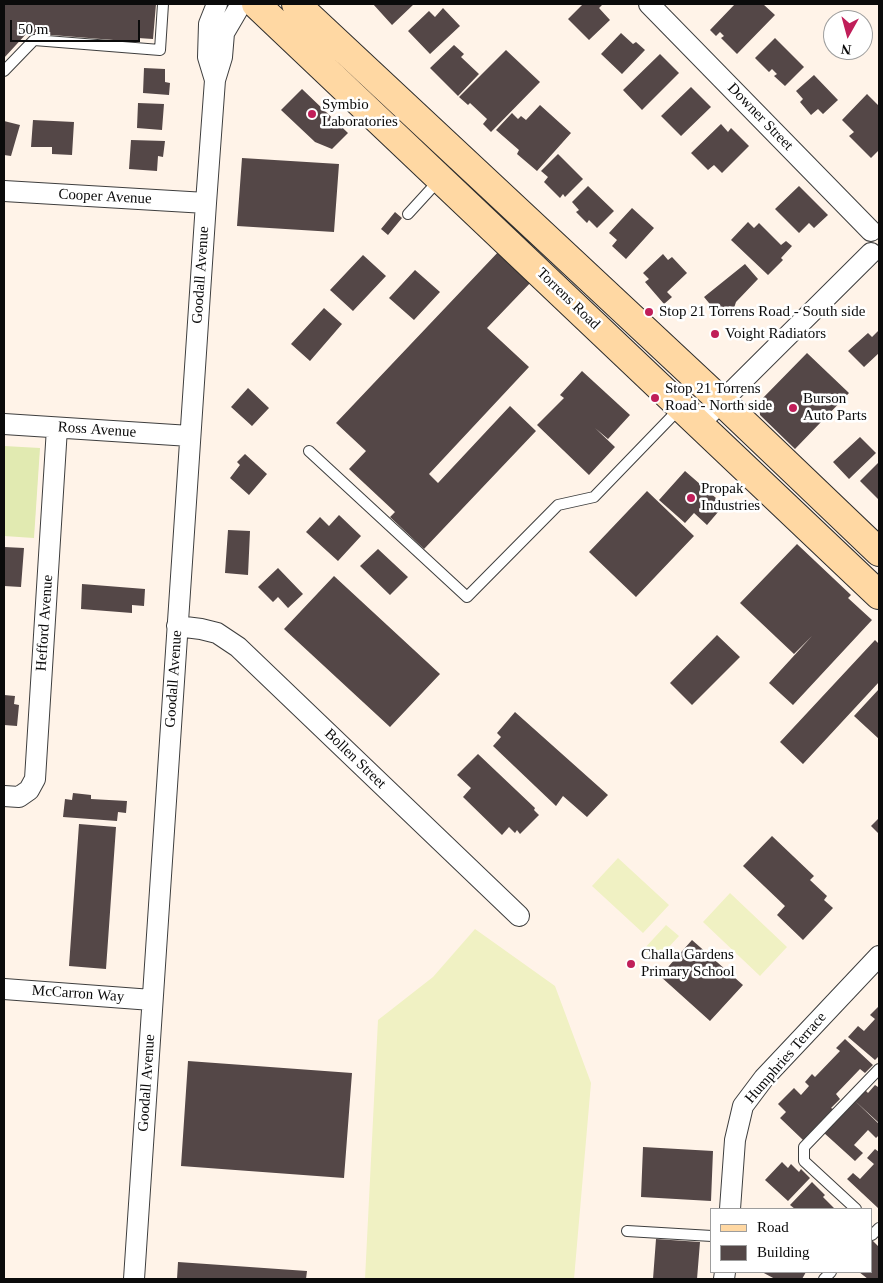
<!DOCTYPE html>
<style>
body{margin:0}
#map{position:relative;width:883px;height:1283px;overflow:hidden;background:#fff3e8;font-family:Georgia,serif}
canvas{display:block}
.frame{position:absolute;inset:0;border:5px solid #0b0b0b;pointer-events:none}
.legend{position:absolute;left:710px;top:1208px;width:162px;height:65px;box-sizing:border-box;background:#fff;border:1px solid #9d9d9d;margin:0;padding:6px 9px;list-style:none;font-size:15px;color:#0b0b0b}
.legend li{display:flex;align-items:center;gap:10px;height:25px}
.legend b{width:25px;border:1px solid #9d9d9d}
.north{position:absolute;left:823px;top:10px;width:50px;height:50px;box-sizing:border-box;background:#fff;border:1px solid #9d9d9d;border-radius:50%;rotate:187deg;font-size:14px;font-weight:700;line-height:20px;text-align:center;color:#0b0b0b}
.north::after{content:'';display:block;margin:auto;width:18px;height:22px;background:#c01e59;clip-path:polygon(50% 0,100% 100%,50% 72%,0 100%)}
.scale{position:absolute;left:10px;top:20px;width:130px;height:22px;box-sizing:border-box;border:2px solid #0b0b0b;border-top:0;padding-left:6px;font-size:15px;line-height:18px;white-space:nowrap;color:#0b0b0b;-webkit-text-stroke:4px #fff;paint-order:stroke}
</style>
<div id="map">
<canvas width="883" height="1283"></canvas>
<div class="frame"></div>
<ul class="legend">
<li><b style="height:6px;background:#ffd8a3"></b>Road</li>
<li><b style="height:14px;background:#544747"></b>Building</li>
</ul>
<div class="north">N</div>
<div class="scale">50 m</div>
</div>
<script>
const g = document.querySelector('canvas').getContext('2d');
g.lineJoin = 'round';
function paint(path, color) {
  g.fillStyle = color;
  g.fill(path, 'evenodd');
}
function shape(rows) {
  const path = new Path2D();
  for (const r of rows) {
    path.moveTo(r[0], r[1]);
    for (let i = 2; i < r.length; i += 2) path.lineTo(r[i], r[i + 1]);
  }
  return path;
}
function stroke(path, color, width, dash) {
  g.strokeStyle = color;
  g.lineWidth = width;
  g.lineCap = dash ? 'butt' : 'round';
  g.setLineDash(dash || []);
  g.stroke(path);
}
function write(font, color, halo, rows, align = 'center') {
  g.font = font + ' Georgia,serif';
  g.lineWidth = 5;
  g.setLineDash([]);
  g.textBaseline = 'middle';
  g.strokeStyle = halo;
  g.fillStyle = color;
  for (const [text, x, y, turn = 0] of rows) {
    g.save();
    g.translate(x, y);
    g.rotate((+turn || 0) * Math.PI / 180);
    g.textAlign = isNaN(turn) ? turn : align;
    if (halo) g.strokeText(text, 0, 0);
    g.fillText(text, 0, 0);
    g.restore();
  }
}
const green = shape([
 [4,446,40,448,34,538,4,536]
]);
const pitch = shape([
 [618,858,669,905,643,933,592,886],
 [730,893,787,947,760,976,703,922],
 [666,925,679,936,656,961,643,950],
 [475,929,555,986,591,1083,574,1279,365,1279,378,1020,433,977]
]);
const building = shape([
 [4,4,156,4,153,39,138,38,138,42,27,33,4,58],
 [373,4,414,4,392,25],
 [583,4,600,4,602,5,599,8,610,20,589,40,568,19],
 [735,4,763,4,775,15,737,54,721,38,724,36,720,32,716,36,710,30],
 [443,8,460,26,430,54,408,31,429,11,435,17],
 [621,33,633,44,636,42,645,50,622,74,601,54],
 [775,38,804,67,785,86,774,76,777,74,772,69,769,72,755,58],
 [454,45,464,54,461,57,479,74,458,96,430,68],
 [506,50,540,82,491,132,483,124,487,119,470,103,468,105,459,97],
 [660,54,679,73,642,110,623,90],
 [144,68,165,69,165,82,170,83,169,95,143,93],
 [814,75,838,100,823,114,818,109,811,115,800,102,803,99,796,91],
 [691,87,711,107,681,136,661,116],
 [302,89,348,133,332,149,315,142,281,110],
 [867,94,879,106,879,150,871,158,849,136,854,132,842,120],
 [138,103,164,104,162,130,137,128],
 [540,105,571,133,537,171,517,154,519,150,496,130,512,113,518,119,521,116,526,120],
 [33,120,74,122,72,155,52,154,52,147,31,147],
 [4,121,20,125,11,156,4,155],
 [721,124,728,132,731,128,749,146,722,173,714,165,708,170,691,153],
 [131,140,165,141,163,157,158,156,157,171,129,169],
 [558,154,583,179,565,197,563,194,560,198,544,182,548,177,541,171],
 [242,158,339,164,334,232,237,226],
 [588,186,614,211,597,228,589,220,587,223,576,212,579,210,572,202],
 [799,186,828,215,814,228,809,223,799,233,775,209],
 [632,208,654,228,626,259,612,246,617,240,609,233],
 [395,212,402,218,388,235,381,229],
 [748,222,754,228,759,223,781,245,786,241,792,246,781,258,783,260,768,275,731,240],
 [501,249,534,279,487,328,529,367,429,474,438,483,510,406,536,431,424,549,390,517,395,512,349,469,366,451,336,423],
 [663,254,668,260,672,257,687,273,667,292,672,297,664,304,645,282,649,279,643,273],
 [363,255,386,276,353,311,330,290],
 [745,264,758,279,736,302,731,317,714,309,704,297],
 [415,270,440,292,414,320,389,298],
 [324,308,342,324,310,361,291,344],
 [879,330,879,353,864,367,848,351,868,333,872,337],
 [807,353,849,393,795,449,760,415,759,402],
 [582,371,630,415,608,439,595,428,615,447,589,475,537,425,564,398,560,395],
 [248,388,269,408,252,426,231,407],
 [860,437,876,453,849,479,833,462],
 [245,454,267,474,249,495,230,478,240,465,237,462],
 [879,462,879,500,860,481],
 [685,471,724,505,707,525,694,513,685,523,659,500],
 [647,491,694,536,636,597,589,552],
 [339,515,361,536,338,561,306,532,320,517,329,526],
 [228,530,250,531,248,575,225,573],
 [797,544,851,595,848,598,872,620,793,705,769,683,812,636,794,654,740,603],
 [4,547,24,548,21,587,4,586],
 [378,549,408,577,390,595,360,566],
 [278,568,303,594,288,608,278,597,273,602,258,587],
 [334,576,440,674,390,727,284,629],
 [82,584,145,589,144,606,132,605,132,613,81,609],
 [717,635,740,657,692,705,670,683],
 [875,640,879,644,879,682,803,764,780,742],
 [879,689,879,739,854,716],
 [4,695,15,696,14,704,19,705,17,726,4,725],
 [515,712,608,795,587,817,563,796,556,806,493,746,501,737,497,733],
 [478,754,535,808,534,810,539,815,520,834,517,830,515,833,509,827,502,835,463,797,471,788,457,775],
 [73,793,91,795,91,799,127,801,126,813,118,812,117,821,63,817,65,799,72,800],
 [879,818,879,834,871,826],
 [79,824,116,827,106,969,69,966],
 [772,836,814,876,810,880,827,896,824,900,833,908,803,940,777,915,785,906,743,866],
 [692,940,743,985,710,1021,660,976],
 [878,1007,879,1009,879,1056,875,1060,848,1037,858,1026,864,1031,875,1019,870,1015],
 [845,1039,873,1065,865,1073,860,1069,836,1094,840,1099,831,1108,833,1109,803,1140,780,1118,786,1112,778,1104,794,1088,801,1095,809,1086,805,1082,812,1074,815,1077,840,1051,836,1048],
 [188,1061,352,1073,344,1178,181,1166],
 [875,1085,878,1087,879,1086,879,1123,854,1100,864,1089,868,1093],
 [854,1100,879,1124,879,1135,876,1138,868,1130,854,1145,863,1153,855,1161,823,1132],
 [643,1147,713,1151,711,1201,641,1197],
 [875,1149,879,1152,879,1206,878,1208,847,1179,853,1173,860,1179,874,1164,867,1158],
 [782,1162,788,1168,791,1164,799,1172,801,1169,810,1178,788,1201,765,1180],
 [812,1182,825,1195,823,1197,835,1209,795,1209,790,1205],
 [656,1239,700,1242,697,1279,653,1279],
 [872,1240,879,1247,879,1279,868,1279,859,1272,872,1272],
 [178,1262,307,1271,306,1279,177,1279],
 [762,1272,806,1272,802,1279,775,1279]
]);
const lane = shape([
 [4,71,34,40,160,50,163,4],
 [408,214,440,179],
 [309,451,467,597,558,505,594,497,681,407],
 [856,1209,804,1161,804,1147,879,1069],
 [627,1231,712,1236],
 [872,1235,879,1228],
 [824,1279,831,1272]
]);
const street = shape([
 [649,4,871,231],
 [215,80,208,57,209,24,217,4],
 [4,191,206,203],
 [4,424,190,436],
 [699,424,871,253],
 [177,626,201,629,217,633,238,647,519,916],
 [4,796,19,797,29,790,35,779,57,428],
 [4,989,152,1000],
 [730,1209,735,1140,743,1106,764,1078,879,956],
 [134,1279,206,203,215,80,222,57,224,33,241,4],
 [724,1279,725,1272]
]);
const secondary = shape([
 [256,4,879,595],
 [296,4,721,401,879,552]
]);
const markers = [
 [312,114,5,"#c01e59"],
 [649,312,5,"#c01e59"],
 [715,334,5,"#c01e59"],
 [655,398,5,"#c01e59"],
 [793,408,5,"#c01e59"],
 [691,498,5,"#c01e59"],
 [631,964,5,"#c01e59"]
];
const poiNames = [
 ["Symbio",322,105],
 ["Laboratories",322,122],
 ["Stop 21 Torrens Road - South side",659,312],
 ["Voight Radiators",725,334],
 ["Stop 21 Torrens",665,389],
 ["Road - North side",665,406],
 ["Burson",803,399],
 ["Auto Parts",803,416],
 ["Propak",701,489],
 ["Industries",701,506],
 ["Challa Gardens",641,955],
 ["Primary School",641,972]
];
const streetNames = [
 ["Downer Street",760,117,46],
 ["Cooper Avenue",105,197,3],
 ["Goodall Avenue",201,275,-86],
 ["Torrens Road",568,299,44],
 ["Ross Avenue",97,430,4],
 ["Hefford Avenue",45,623,-86],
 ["Goodall Avenue",174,679,-86],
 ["Bollen Street",355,759,44],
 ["McCarron Way",78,994,4],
 ["Humphries Terrace",786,1058,-49],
 ["Goodall Avenue",147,1083,-86]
];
paint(green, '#e1eab1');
paint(pitch, '#f0f1c3');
paint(building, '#544747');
stroke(lane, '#3e3e3e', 12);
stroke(street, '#3e3e3e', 22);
stroke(secondary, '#2d2d2d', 30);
stroke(lane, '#fff', 10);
stroke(street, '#fff', 20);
stroke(secondary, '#ffd8a3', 28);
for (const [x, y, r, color] of markers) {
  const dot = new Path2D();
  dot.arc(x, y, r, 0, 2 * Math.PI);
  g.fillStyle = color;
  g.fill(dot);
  stroke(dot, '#fff', 2);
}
write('15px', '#0b0b0b', '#fff', poiNames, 'left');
write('15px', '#0b0b0b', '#fff', streetNames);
</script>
